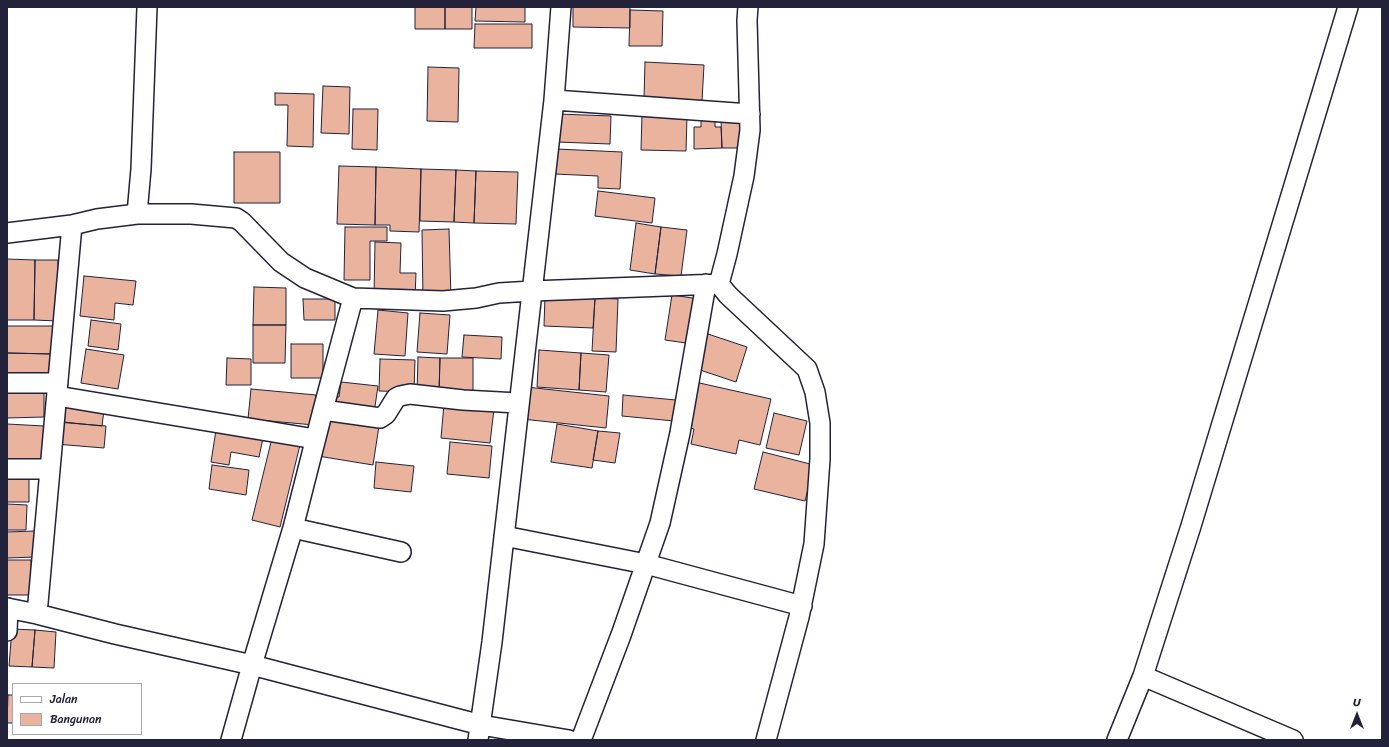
<!DOCTYPE html>
<style>
body{margin:0}
#map{position:relative;width:1389px;height:747px;overflow:hidden;background:#fff;font-family:Sriracha,sans-serif}
canvas{display:block}
.frame{position:absolute;inset:0;border:8px solid #22223b;pointer-events:none}
.legend{position:absolute;left:12px;top:683px;width:130px;height:52px;box-sizing:border-box;background:#fff;border:1px solid #a7a7b1;margin:0;padding:5px 7px;list-style:none;font-size:12px;color:#22223b}
.legend li{display:flex;align-items:center;gap:8px;height:20px}
.legend b{width:20px;border:1px solid #a7a7b1}
.north{position:absolute;left:1337px;top:695px;width:40px;height:40px;-webkit-text-stroke:3px #fff;paint-order:stroke;rotate:0deg;font-size:11px;font-weight:700;line-height:16px;text-align:center;color:#22223b}
.north::after{content:'';display:block;margin:auto;width:14px;height:18px;background:#22223b;clip-path:polygon(50% 0,100% 100%,50% 72%,0 100%)}
</style>
<div id="map">
<canvas width="1389" height="747"></canvas>
<div class="frame"></div>
<ul class="legend">
<li><b style="height:5px;background:#fff"></b>Jalan</li>
<li><b style="height:11px;background:#e9b39d"></b>Bangunan</li>
</ul>
<div class="north">U</div>
</div>
<script>
const g = document.querySelector('canvas').getContext('2d');
g.lineJoin = 'round';
function paint(path, color) {
  g.fillStyle = color;
  g.fill(path, 'evenodd');
}
function shape(rows) {
  const path = new Path2D();
  for (const r of rows) {
    path.moveTo(r[0], r[1]);
    for (let i = 2; i < r.length; i += 2) path.lineTo(r[i], r[i + 1]);
  }
  return path;
}
function stroke(path, color, width, dash) {
  g.strokeStyle = color;
  g.lineWidth = width;
  g.lineCap = dash ? 'butt' : 'round';
  g.setLineDash(dash || []);
  g.stroke(path);
}
const building = shape([
 [415,7,445,7,445,29,415,29,415,7],
 [445,7,472,7,472,29,445,29,445,7],
 [476,7,525,7,525,22,475,21,476,7],
 [573,7,630,7,630,28,573,27,573,7],
 [630,10,663,11,662,46,629,46,630,10],
 [475,24,532,24,532,48,474,48,475,24],
 [645,62,704,65,702,101,644,99,645,62],
 [428,67,459,68,458,122,427,121,428,67],
 [323,86,350,87,349,134,321,133,323,86],
 [275,93,314,94,313,147,287,146,288,105,275,105,275,93],
 [353,109,378,109,377,150,352,149,353,109],
 [558,114,611,116,610,144,557,142,558,114],
 [642,115,687,116,686,151,641,150,642,115],
 [701,118,715,118,715,127,721,127,722,148,694,149,694,127,701,127,701,118],
 [721,119,740,119,740,148,722,148,721,119],
 [556,149,622,152,620,189,598,188,598,176,555,174,556,149],
 [234,152,280,152,280,203,234,203,234,152],
 [339,166,376,167,375,225,337,224,339,166],
 [376,167,421,169,419,232,390,231,390,225,375,225,376,167],
 [421,169,456,170,454,222,420,221,421,169],
 [456,170,476,171,474,223,454,222,456,170],
 [476,171,518,172,516,224,474,223,476,171],
 [598,191,655,198,652,223,595,216,598,191],
 [636,223,661,227,655,274,630,270,636,223],
 [345,227,387,227,387,241,370,241,370,280,344,280,345,227],
 [661,227,687,230,681,276,655,274,661,227],
 [449,229,451,298,423,299,422,230,449,229],
 [375,242,401,243,400,273,416,273,415,298,374,296,375,242],
 [7,259,35,260,34,320,7,320,7,259],
 [35,260,58,260,58,321,34,320,35,260],
 [84,276,136,281,133,305,115,303,114,320,80,316,84,276],
 [254,287,286,288,286,325,253,325,254,287],
 [672,295,699,299,693,344,665,340,672,295],
 [545,296,595,298,593,328,544,326,545,296],
 [595,298,618,299,616,352,592,351,595,298],
 [303,299,335,299,335,320,304,320,303,299],
 [378,310,408,313,405,356,374,354,378,310],
 [420,313,450,315,447,354,417,352,420,313],
 [91,320,121,324,118,350,88,346,91,320],
 [253,325,286,325,285,363,253,363,253,325],
 [7,326,53,326,53,354,7,353,7,326],
 [708,334,747,347,736,382,697,369,708,334],
 [464,335,502,337,501,359,462,357,464,335],
 [291,344,323,344,323,378,291,378,291,344],
 [86,349,124,355,118,389,81,383,86,349],
 [539,350,581,353,579,390,537,387,539,350],
 [7,353,53,354,53,379,7,379,7,353],
 [581,353,609,355,606,392,579,390,581,353],
 [418,357,440,358,439,393,417,393,418,357],
 [227,358,251,359,251,385,226,385,227,358],
 [440,358,473,358,473,394,439,393,440,358],
 [380,359,415,360,414,392,379,391,380,359],
 [341,382,378,386,374,413,327,408,329,396,339,397,341,382],
 [695,382,771,399,760,445,739,440,736,454,691,444,694,429,685,427,695,382],
 [526,387,609,396,606,428,522,419,526,387],
 [251,389,316,395,314,425,248,419,251,389],
 [7,391,44,391,44,417,7,418,7,391],
 [623,395,676,400,674,421,622,416,623,395],
 [444,404,494,409,490,443,441,438,444,404],
 [65,407,104,410,102,426,63,422,65,407],
 [774,413,807,421,799,455,766,448,774,413],
 [324,418,379,426,373,465,318,456,324,418],
 [57,422,106,426,104,448,55,444,57,422],
 [7,424,44,426,42,465,7,463,7,424],
 [557,424,598,431,592,468,551,462,557,424],
 [216,430,263,438,259,457,231,452,229,465,211,462,216,430],
 [598,431,620,433,615,463,593,460,598,431],
 [272,438,300,445,280,527,252,520,272,438],
 [450,442,492,446,489,478,447,474,450,442],
 [763,452,814,465,805,501,754,489,763,452],
 [376,462,414,466,411,492,374,488,376,462],
 [212,465,249,470,246,495,209,489,212,465],
 [7,475,29,475,29,502,7,502,7,475],
 [7,504,27,505,26,530,7,530,7,504],
 [35,531,36,557,7,558,7,532,35,531],
 [7,560,31,560,32,595,7,595,7,560],
 [12,629,35,630,32,667,9,666,12,629],
 [35,630,56,632,54,668,32,667,35,630],
 [8,695,13,695,13,723,7,723,8,695]
]);
const minor = shape([
 [748,7,747,20,750,130,744,176,727,254,719,284,728,295,807,369,815,392,820,423,820,459,814,544,799,617,766,740],
 [554,100,750,114],
 [137,214,191,214,236,218,242,222,281,262,305,278,353,298],
 [7,233,72,225,97,219,137,214,141,169,147,7],
 [7,383,58,383],
 [57,396,315,439],
 [323,410,380,418,386,414,396,398,400,396,410,394,463,400,518,403],
 [7,469,49,469],
 [293,528,401,552],
 [504,536,646,564,802,606],
 [7,608,37,614,115,634,252,665,481,725,569,740],
 [37,614,72,225],
 [7,631,8,608],
 [1143,676,1293,740],
 [231,740,252,665,293,528,323,410,353,298,443,301,476,298,499,293,532,291,719,284],
 [478,740,492,642,554,100,561,7],
 [581,740,621,635,660,523,680,433,706,284],
 [1117,740,1143,676,1191,526,1348,7]
]);
paint(building, '#e9b39d');
stroke(building, '#22223b', 1);
stroke(minor, '#22223b', 22);
stroke(minor, '#fff', 19);
</script>
